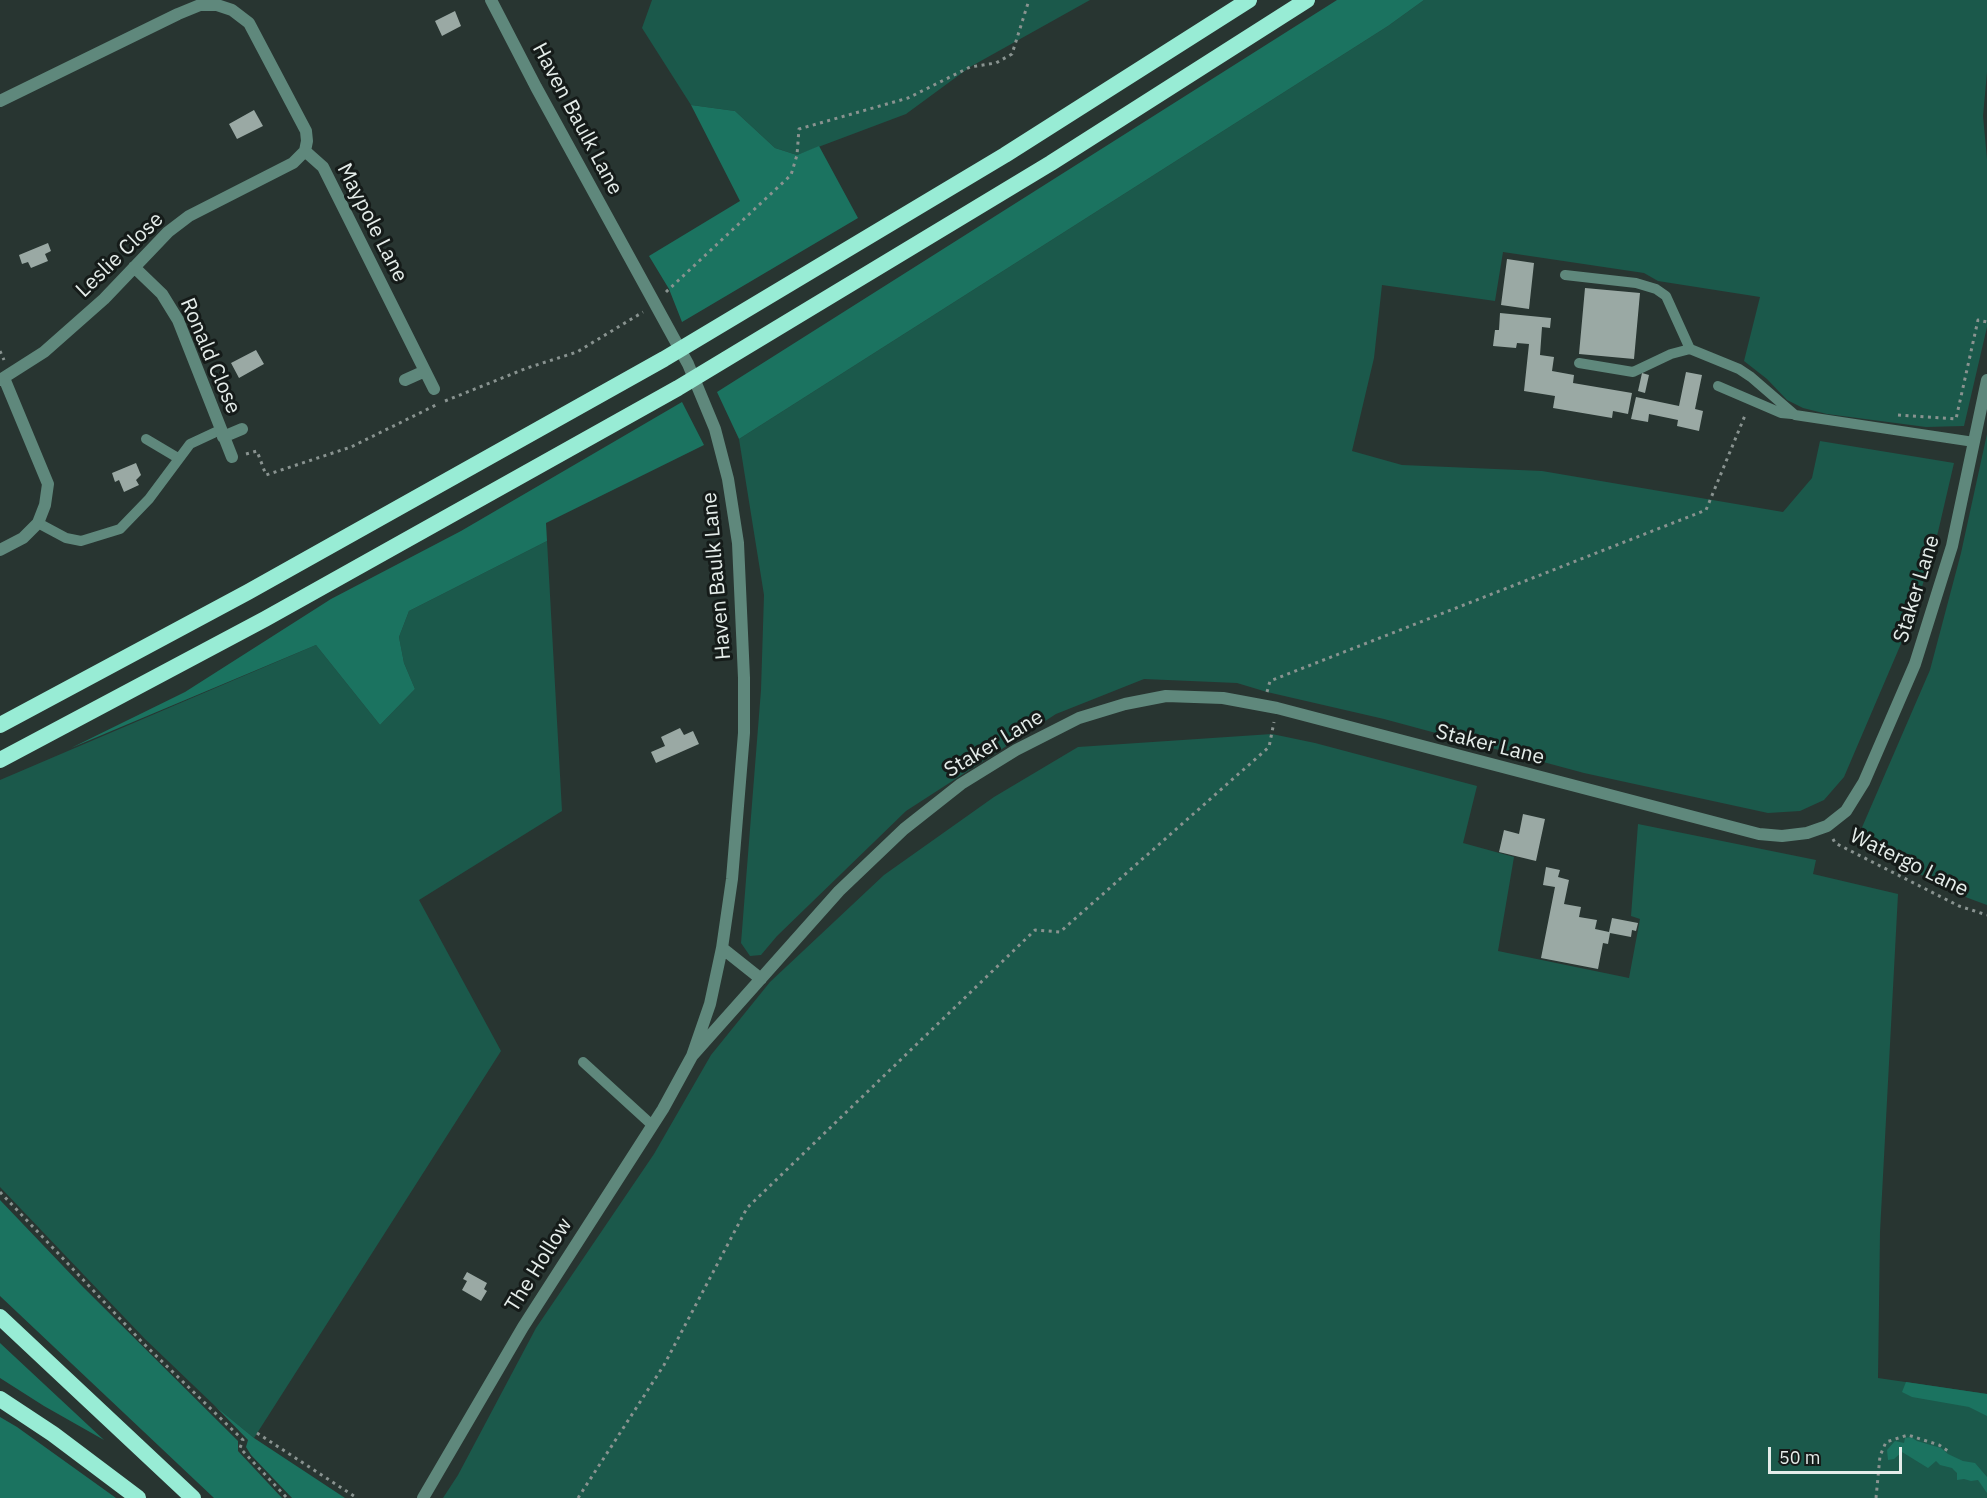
<!DOCTYPE html>
<style>
body{margin:0}
#map{position:relative;width:1987px;height:1498px;overflow:hidden;background:#283531;font-family:"IBM Plex Sans",sans-serif}
canvas{display:block}
.scale{position:absolute;left:1768px;top:1447px;width:134px;height:27px;box-sizing:border-box;border:3px solid #e5edea;border-top:0;padding-left:8px;font-size:18px;line-height:21px;white-space:nowrap;color:#e5edea;-webkit-text-stroke:4px #151b19;paint-order:stroke}
</style>
<div id="map">
<canvas width="1987" height="1498"></canvas>
<div class="scale">50 m</div>
</div>
<script>
const g = document.querySelector('canvas').getContext('2d');
g.lineJoin = 'round';
function paint(path, color) {
  g.fillStyle = color;
  g.fill(path, 'evenodd');
}
function shape(rows) {
  const path = new Path2D();
  for (const r of rows) {
    path.moveTo(r[0], r[1]);
    for (let i = 2; i < r.length; i += 2) path.lineTo(r[i], r[i + 1]);
  }
  return path;
}
function stroke(path, color, width, dash) {
  g.strokeStyle = color;
  g.lineWidth = width;
  g.lineCap = dash ? 'butt' : 'round';
  g.setLineDash(dash || []);
  g.stroke(path);
}
function write(font, color, halo, rows, align = 'center') {
  g.font = font + ' "IBM Plex Sans",sans-serif';
  g.lineWidth = 6;
  g.setLineDash([]);
  g.textBaseline = 'middle';
  g.strokeStyle = halo;
  g.fillStyle = color;
  for (const [text, x, y, turn = 0] of rows) {
    g.save();
    g.translate(x, y);
    g.rotate((+turn || 0) * Math.PI / 180);
    g.textAlign = isNaN(turn) ? turn : align;
    if (halo) g.strokeText(text, 0, 0);
    g.fillText(text, 0, 0);
    g.restore();
  }
}
const green = shape([
 [652,0,1090,0,970,67,906,114,797,155,775,148,735,111,691,105,642,28],
 [1424,0,1987,0,1987,72,1983,116,1987,159,1987,327,1964,426,1926,427,1827,414,1803,408,1787,400,1767,379,1744,361,1760,297,1658,281,1644,273,1503,252,1495,301,1382,285,1374,358,1352,451,1402,465,1542,471,1783,512,1812,478,1820,441,1954,463,1938,532,1915,611,1844,777,1824,800,1800,811,1768,813,1584,773,1384,719,1267,692,1237,683,1144,679,1056,714,906,811,777,936,761,955,750,956,741,943,761,690,764,595,739,439,1388,26],
 [1987,434,1987,905,1968,898,1863,846,1860,832,1930,670,1961,553],
 [547,541,562,811,419,900,501,1051,254,1438,215,1406,145,1339,0,1187,0,780,316,645,380,725,415,689,404,663,399,637,409,611],
 [1272,734,1315,743,1477,786,1463,843,1514,857,1498,951,1629,978,1640,919,1631,916,1638,824,1816,860,1813,874,1898,894,1880,1232,1878,1378,1987,1394,1987,1498,443,1498,458,1475,536,1328,654,1154,711,1055,770,982,884,875,994,797,1078,747]
]);
const forest = shape([
 [1337,0,1424,0,1388,26,739,439,717,392],
 [691,105,735,111,775,148,797,155,819,146,858,218,682,322,669,289,649,256,740,201],
 [682,402,704,445,546,523,547,541,409,611,399,637,404,663,415,689,380,725,316,645,71,748,185,692,331,599,461,531],
 [0,1200,83,1287,238,1441,238,1451,282,1498,214,1498,0,1296],
 [0,1343,104,1440,44,1406,0,1378],
 [1906,1382,1987,1394,1987,1416,1969,1407,1912,1397,1902,1392],
 [215,1406,254,1438,345,1498,292,1498,251,1455,246,1447,248,1440],
 [0,1417,17,1427,116,1498,0,1498],
 [1911,1437,1917,1441,1941,1448,1948,1454,1963,1461,1975,1463,1987,1477,1987,1493,1978,1480,1971,1481,1964,1479,1957,1480,1957,1473,1952,1468,1940,1465,1936,1461,1928,1468,1902,1452,1894,1459,1888,1460,1887,1450,1895,1441,1904,1443,1905,1438]
]);
const building = shape([
 [455,11,461,26,442,36,435,21],
 [254,110,263,126,237,139,229,124],
 [48,243,51,251,45,254,48,261,31,268,28,262,22,264,19,255],
 [1507,259,1534,263,1529,309,1501,305],
 [1585,288,1640,293,1634,359,1579,354],
 [1500,313,1551,318,1550,328,1542,327,1540,355,1554,357,1552,371,1574,375,1573,383,1632,393,1628,414,1613,411,1612,418,1553,408,1555,396,1524,391,1529,344,1517,343,1516,348,1493,346,1495,330,1499,330],
 [256,350,264,364,239,378,231,363],
 [1686,372,1702,375,1695,409,1703,411,1699,431,1677,426,1678,420,1649,414,1648,422,1631,419,1636,397,1679,406],
 [1642,373,1649,375,1645,393,1638,391],
 [136,463,141,475,136,480,139,485,124,492,119,480,115,482,112,473],
 [680,728,684,735,693,731,699,744,656,763,651,752,665,746,661,737],
 [1523,814,1545,819,1536,861,1499,852,1504,830,1519,834],
 [1546,867,1560,870,1558,877,1569,880,1564,904,1581,907,1579,917,1597,920,1595,929,1609,932,1612,918,1638,923,1636,931,1632,930,1631,937,1610,933,1608,944,1603,943,1598,969,1541,958,1555,887,1543,885],
 [467,1272,487,1283,484,1289,487,1291,481,1301,462,1290,467,1281,463,1279]
]);
const path = shape([
 [666,292,791,175,797,155,799,129,908,98,970,67,996,63,1012,54,1029,0],
 [0,351,4,360],
 [445,401,527,368,577,352,643,312],
 [1898,415,1956,419,1978,320,1987,322],
 [246,454,257,451,266,475,351,447,436,405],
 [1267,692,1270,681,1706,510,1746,413],
 [1833,839,1835,843,1959,906,1987,915],
 [0,1192,143,1343,243,1440,240,1448,287,1498],
 [257,1433,357,1498],
 [578,1498,664,1365,747,1208,1035,930,1060,932,1269,747,1274,722],
 [1876,1498,1880,1456,1886,1442,1908,1435,1939,1445,1948,1451]
]);
const service = shape([
 [1565,275,1636,283,1656,289,1666,296,1690,349],
 [1579,363,1633,372,1671,354,1690,349,1739,369,1751,377,1795,415,1974,442],
 [1718,386,1781,413,1792,414],
 [146,439,178,458],
 [38,523,66,538,81,541,120,529,149,499,190,444,220,430],
 [583,1062,652,1125]
]);
const minor = shape([
 [0,101,178,14,200,5,217,5,232,10,249,23,306,131,307,141,305,151,293,163,189,216,168,232,104,299,44,352,0,380],
 [305,151,323,167,434,389],
 [134,267,162,294,178,320,232,457],
 [405,380,425,371],
 [223,437,242,429],
 [0,550,23,538,38,523,45,505,48,484,4,378]
]);
const tertiary = shape([
 [722,948,761,979],
 [692,1056,839,891,904,829,961,784,1016,750,1079,718,1125,704,1166,696,1223,698,1277,708,1759,834,1782,836,1807,833,1827,826,1846,811,1864,782,1915,664,1952,546,1987,380],
 [423,1498,523,1327,663,1109,692,1056,710,1004,722,948,732,879,744,733,744,678,738,543,728,479,715,429,688,364,536,87,491,0]
]);
const trunk = shape([
 [0,725,248,592,664,359,1005,155,1249,0],
 [0,760,265,619,678,388,1051,163,1307,0],
 [0,1317,193,1498],
 [0,1399,53,1434,138,1498]
]);
const streetNames = [
 ["Haven Baulk Lane",577,119,62],
 ["Maypole Lane",372,223,63],
 ["Leslie Close",120,255,-44],
 ["Ronald Close",210,356,67],
 ["Haven Baulk Lane",717,576,-95],
 ["Staker Lane",1917,589,-73],
 ["Staker Lane",994,744,-31],
 ["Staker Lane",1490,745,14],
 ["Watergo Lane",1909,863,26],
 ["The Hollow",539,1265,-58]
];
paint(green, '#1b594b');
paint(forest, '#1b7360');
paint(building, '#9aa9a4');
stroke(path, '#899390', 3, [3, 4.5]);
stroke(service, '#5f887c', 10);
stroke(minor, '#5f887c', 12);
stroke(tertiary, '#5f887c', 12);
stroke(trunk, '#98ecd5', 16);
write('21px', '#e5edea', '#151b19', streetNames);
</script>
